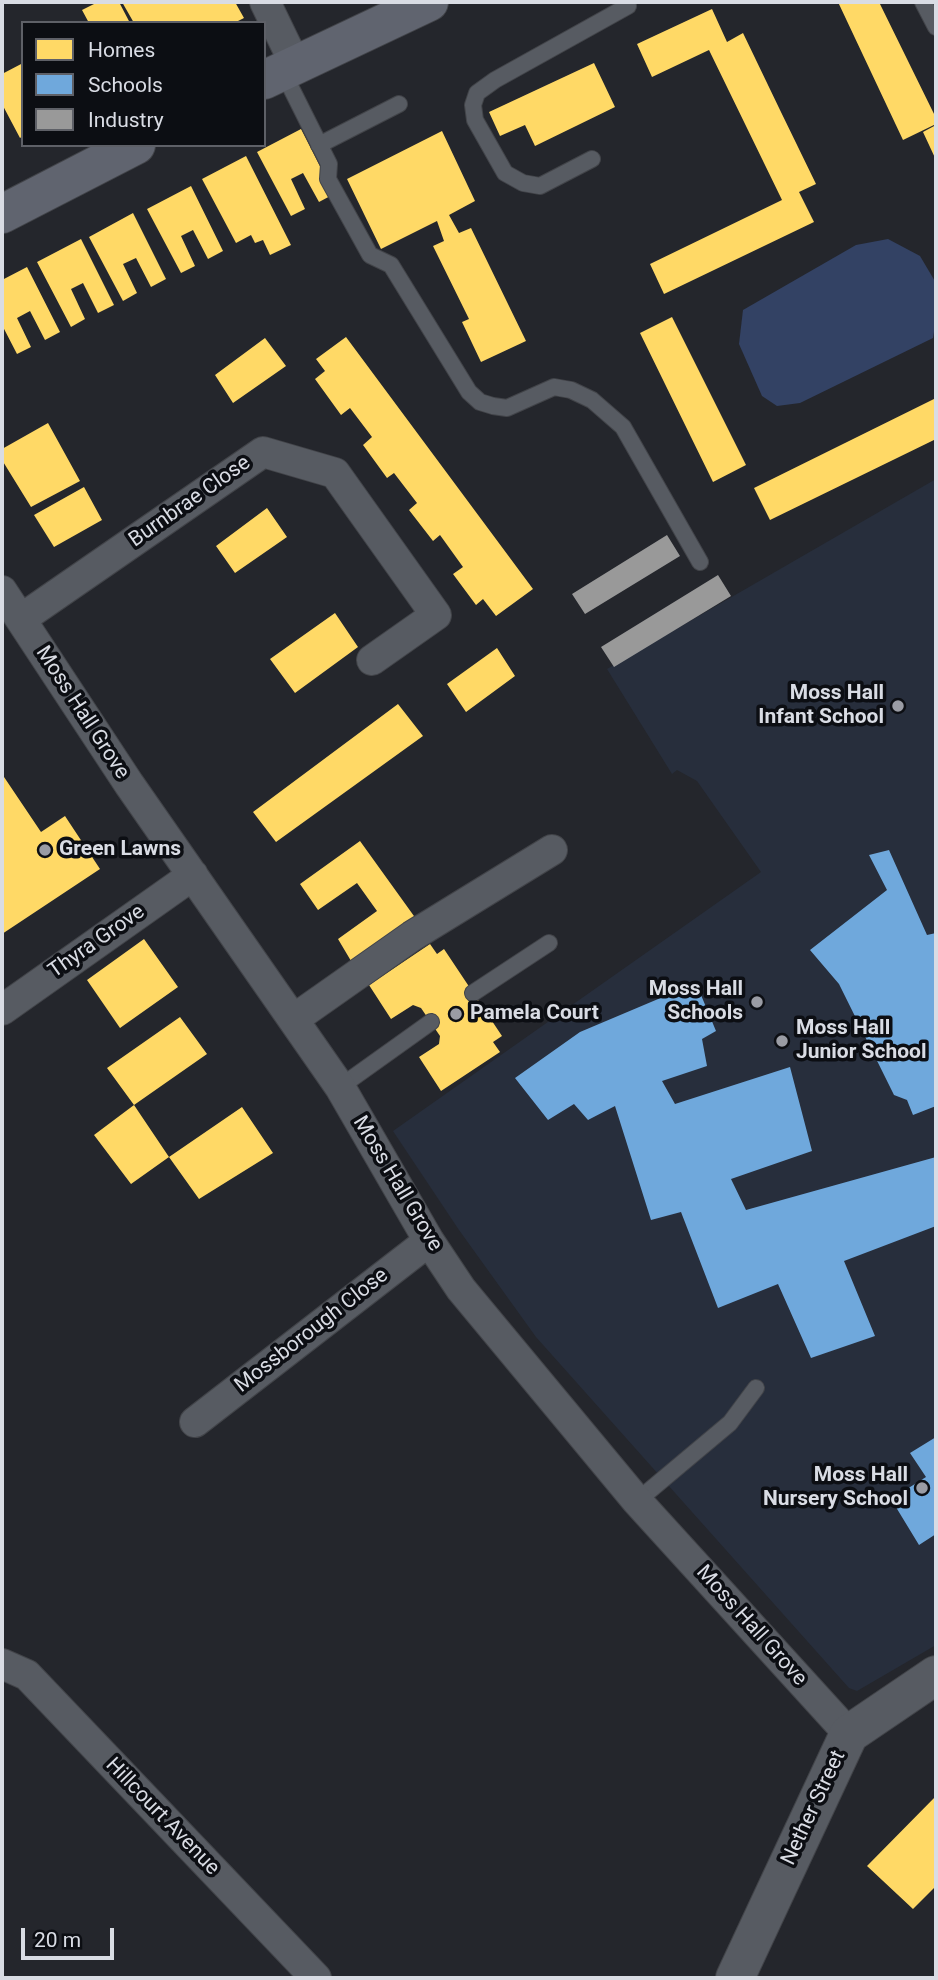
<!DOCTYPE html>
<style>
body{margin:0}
#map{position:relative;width:938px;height:1980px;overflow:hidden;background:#24262c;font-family:Roboto,sans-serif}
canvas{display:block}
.frame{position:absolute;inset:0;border:4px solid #d9dce4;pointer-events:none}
.legend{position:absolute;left:21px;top:21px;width:245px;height:126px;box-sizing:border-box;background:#0c0e13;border:2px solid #5e6067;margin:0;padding:9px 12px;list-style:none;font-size:21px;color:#d9dce4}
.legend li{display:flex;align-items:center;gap:14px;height:35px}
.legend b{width:35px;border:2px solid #5e6067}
.scale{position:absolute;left:21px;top:1928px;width:93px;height:32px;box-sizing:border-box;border:4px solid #d9dce4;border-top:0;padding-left:9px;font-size:21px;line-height:24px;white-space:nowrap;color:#d9dce4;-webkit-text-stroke:5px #0c0e13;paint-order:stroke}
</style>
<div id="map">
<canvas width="938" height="1980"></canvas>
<div class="frame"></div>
<ul class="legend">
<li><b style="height:19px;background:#ffd966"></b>Homes</li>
<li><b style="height:19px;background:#6fa8dc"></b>Schools</li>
<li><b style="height:19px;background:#999"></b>Industry</li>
</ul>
<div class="scale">20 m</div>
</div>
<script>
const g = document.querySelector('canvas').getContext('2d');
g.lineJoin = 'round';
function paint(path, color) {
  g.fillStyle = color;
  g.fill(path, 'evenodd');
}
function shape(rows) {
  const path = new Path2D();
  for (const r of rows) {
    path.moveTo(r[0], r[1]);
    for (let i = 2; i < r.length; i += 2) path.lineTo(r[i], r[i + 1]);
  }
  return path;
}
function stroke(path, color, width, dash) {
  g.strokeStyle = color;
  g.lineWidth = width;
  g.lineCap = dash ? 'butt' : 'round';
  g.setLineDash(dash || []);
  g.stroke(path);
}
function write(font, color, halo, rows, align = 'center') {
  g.font = font + ' Roboto,sans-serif';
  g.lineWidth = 7;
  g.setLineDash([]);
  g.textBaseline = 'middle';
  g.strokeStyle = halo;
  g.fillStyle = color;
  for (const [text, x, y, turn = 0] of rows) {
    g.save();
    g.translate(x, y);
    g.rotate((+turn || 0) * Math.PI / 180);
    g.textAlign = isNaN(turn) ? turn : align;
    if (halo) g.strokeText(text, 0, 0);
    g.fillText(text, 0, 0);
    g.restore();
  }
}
const built = shape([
 [936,479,936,1645,857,1691,849,1688,536,1337,459,1230,393,1131,761,872,697,781,677,770,672,774,607,669]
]);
const green = shape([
 [888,239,920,256,936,283,936,319,933,338,800,403,777,406,762,396,739,344,743,310,856,245]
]);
const homes = shape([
 [98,2,119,2,130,23,89,23,82,10],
 [122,2,180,2,181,4,185,2,235,2,244,18,234,23,134,23],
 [838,2,879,2,936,118,936,124,903,140],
 [712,9,727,42,743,33,780,110,816,184,799,192,814,222,664,294,650,264,782,200,709,50,652,77,637,44],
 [23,63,23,136,20,138,2,104,2,74],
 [594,63,615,107,535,146,525,125,500,136,489,112],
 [936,125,936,160,923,132],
 [301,129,334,194,319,202,303,173,291,179,305,209,291,216,257,152],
 [442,131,475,201,449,215,459,233,471,228,526,341,481,362,462,322,469,319,433,246,444,241,437,221,381,249,347,179],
 [246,156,291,245,270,255,263,240,255,243,251,235,236,243,202,179],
 [191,186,223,251,208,259,193,230,181,236,195,266,181,273,147,209],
 [133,213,166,279,151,287,136,258,123,264,137,293,123,301,89,237],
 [81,239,114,305,98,313,83,283,71,289,85,319,71,327,37,262],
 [27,267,60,332,45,340,30,311,17,318,31,347,17,354,2,325,2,280],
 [672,317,746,465,713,482,640,333],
 [346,337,533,589,496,616,483,599,476,605,453,574,463,567,440,535,433,541,409,510,417,503,394,473,387,478,363,445,372,437,350,408,341,415,315,379,325,371,316,359],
 [265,338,286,366,233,403,215,375],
 [936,398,936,439,770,520,754,488],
 [48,423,80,481,31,507,2,460,2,449],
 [84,487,102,520,54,547,34,515],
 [267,508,287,537,235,573,216,546],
 [335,613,358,647,295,693,270,659],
 [497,648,515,676,466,712,447,684],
 [398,704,423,736,276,842,253,812],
 [2,774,41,832,65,816,100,869,2,934],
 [360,841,419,923,354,966,338,939,377,911,357,883,318,910,300,884],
 [144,939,178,987,120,1028,87,980],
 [430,944,437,954,444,949,502,1036,493,1042,500,1052,441,1091,419,1057,439,1044,440,1036,421,1008,413,1005,391,1019,369,985],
 [180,1017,207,1054,134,1105,107,1068],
 [134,1105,169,1157,131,1184,94,1135],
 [242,1107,273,1153,199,1199,169,1157],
 [936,1796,936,1886,913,1909,867,1866]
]);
const schools = shape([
 [889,850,927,935,936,933,936,1106,913,1115,907,1100,894,1095,839,984,810,950,887,890,869,855],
 [696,983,716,1031,702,1039,707,1066,662,1081,675,1104,790,1067,812,1151,731,1179,746,1210,936,1157,936,1226,844,1261,875,1336,811,1358,778,1284,718,1308,681,1212,651,1220,615,1106,588,1120,574,1104,548,1120,515,1078,580,1032],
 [936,1437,936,1534,919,1545,891,1499,926,1477,910,1453]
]);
const industry = shape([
 [667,535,680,556,585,614,572,594],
 [718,575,731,596,614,667,601,647]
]);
const service = shape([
 [923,2,936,27],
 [282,70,329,164,328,179,370,255,391,265,469,392,480,402,493,406,507,408,554,387,571,390,592,400,623,427,700,562],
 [319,145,399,104],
 [592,159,540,186,523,183,505,173,475,120,473,105,477,93,495,80,628,6],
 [473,993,549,943],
 [340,1087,431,1022],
 [637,1501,730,1423,756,1388]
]);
const minor = shape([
 [265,2,295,64],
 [2,591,129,784,340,1087,429,1241,461,1289,637,1501,849,1734],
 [21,619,263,452,335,473,436,615,372,660],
 [2,1010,193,875],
 [294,1019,412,936,552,850],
 [195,1422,429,1241],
 [2,1664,27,1675,316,1978]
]);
const tertiary = shape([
 [735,1978,849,1734,936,1675]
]);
const primary = shape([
 [264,80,429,2],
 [2,214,136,145]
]);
const markers = [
 [898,706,7,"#9a9ca4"],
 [45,850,7,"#9a9ca4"],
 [757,1002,7,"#9a9ca4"],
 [456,1014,7,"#9a9ca4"],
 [782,1041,7,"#9a9ca4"],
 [922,1488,7,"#9a9ca4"]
];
const streetNames = [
 ["Burnbrae Close",190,502,-35],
 ["Moss Hall Grove",82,713,57],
 ["Thyra Grove",97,942,-35],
 ["Moss Hall Grove",397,1184,59],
 ["Mossborough Close",312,1331,-38],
 ["Moss Hall Grove",751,1626,48],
 ["Nether Street",814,1808,-65],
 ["Hillcourt Avenue",162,1817,46]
];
const poiNames = [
 ["Moss Hall",884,694],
 ["Infant School",884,718],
 ["Green Lawns",59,850,"left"],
 ["Moss Hall",743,990],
 ["Schools",743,1014],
 ["Pamela Court",470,1014,"left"],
 ["Moss Hall",796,1029,"left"],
 ["Junior School",796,1053,"left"],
 ["Moss Hall",908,1476],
 ["Nursery School",908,1500]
];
paint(built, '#272e3c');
paint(green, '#334264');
paint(homes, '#ffd966');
paint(schools, '#6fa8dc');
paint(industry, '#999');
stroke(service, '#424449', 18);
stroke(minor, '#424449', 32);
stroke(tertiary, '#424449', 40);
stroke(primary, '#424449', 40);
stroke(service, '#575b62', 16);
stroke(minor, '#575b62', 30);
stroke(tertiary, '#575b62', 38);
stroke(primary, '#60646f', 38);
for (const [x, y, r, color] of markers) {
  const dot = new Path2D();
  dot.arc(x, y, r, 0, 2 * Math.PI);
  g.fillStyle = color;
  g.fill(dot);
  stroke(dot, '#0c0e13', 2.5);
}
write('21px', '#d9dce4', '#0c0e13', streetNames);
write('bold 21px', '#d9dce4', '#0c0e13', poiNames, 'right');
</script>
